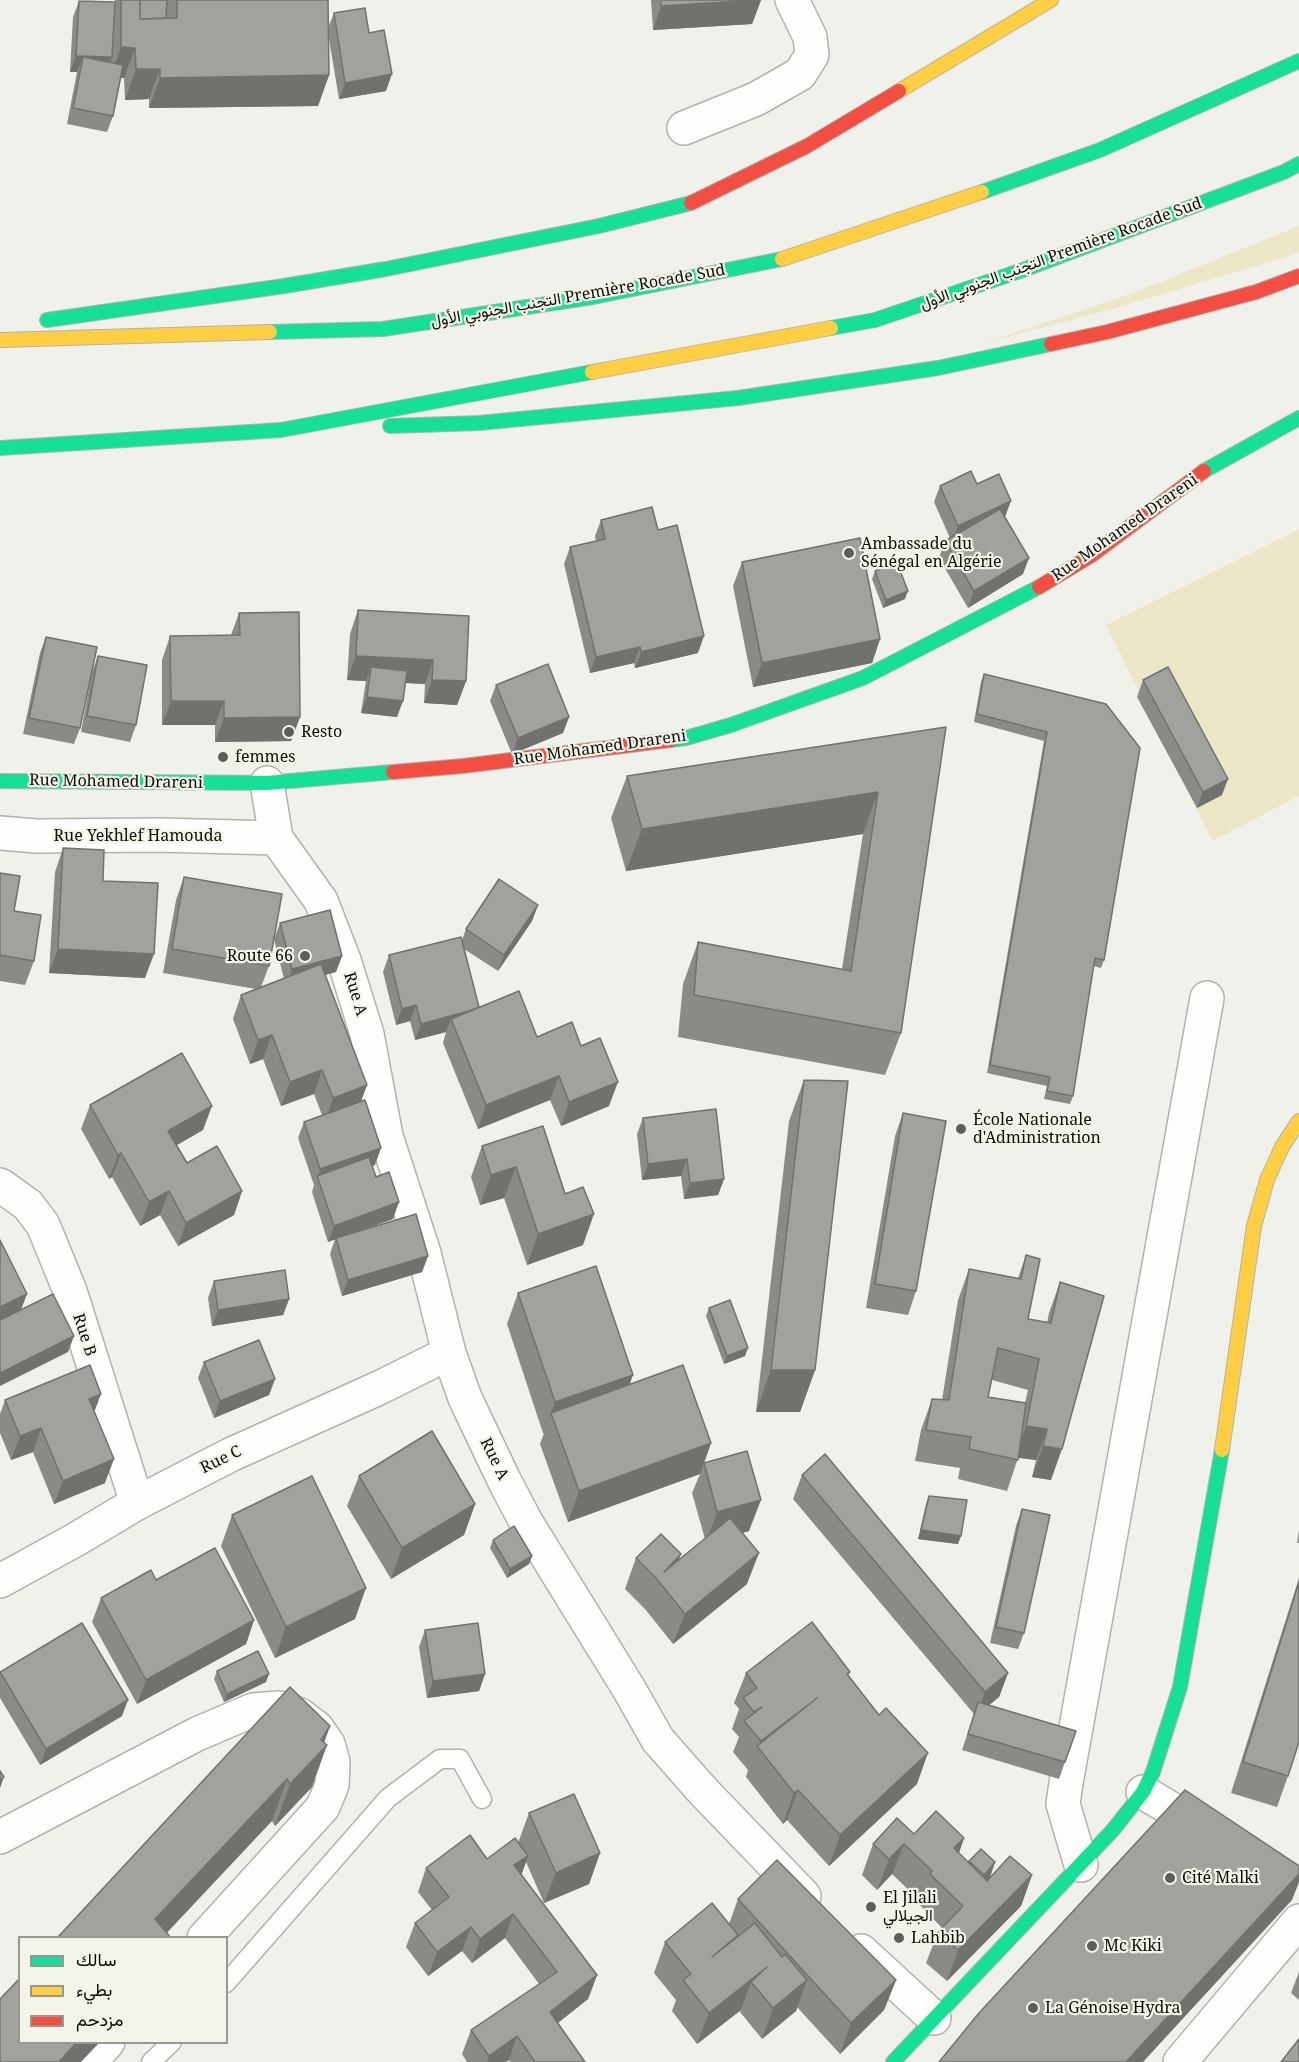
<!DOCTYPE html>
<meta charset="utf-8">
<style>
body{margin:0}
#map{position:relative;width:1299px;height:2062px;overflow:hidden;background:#f1f1ec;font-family:"Noto Serif",Vazirmatn,serif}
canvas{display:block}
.legend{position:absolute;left:18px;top:1936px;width:210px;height:108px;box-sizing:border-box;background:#f4f3e9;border:2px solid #989790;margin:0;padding:8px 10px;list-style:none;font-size:18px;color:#0e0e0b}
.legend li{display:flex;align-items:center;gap:12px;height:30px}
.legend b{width:30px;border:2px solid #989790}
</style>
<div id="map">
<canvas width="1299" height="2062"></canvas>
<ul class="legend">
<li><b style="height:8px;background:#16e098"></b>سالك</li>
<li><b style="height:8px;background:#ffcf43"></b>بطيء</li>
<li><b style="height:8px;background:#f24e42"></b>مزدحم</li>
</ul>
</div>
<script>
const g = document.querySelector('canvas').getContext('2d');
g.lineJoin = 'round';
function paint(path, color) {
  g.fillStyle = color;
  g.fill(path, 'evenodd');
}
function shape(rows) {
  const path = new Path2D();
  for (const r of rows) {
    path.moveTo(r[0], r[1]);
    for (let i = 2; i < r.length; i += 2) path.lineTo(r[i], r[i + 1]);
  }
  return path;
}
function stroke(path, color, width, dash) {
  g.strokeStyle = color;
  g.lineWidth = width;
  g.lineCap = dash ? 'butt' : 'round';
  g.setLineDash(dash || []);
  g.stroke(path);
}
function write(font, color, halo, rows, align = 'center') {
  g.font = font + ' "Noto Serif",Vazirmatn,serif';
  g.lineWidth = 4.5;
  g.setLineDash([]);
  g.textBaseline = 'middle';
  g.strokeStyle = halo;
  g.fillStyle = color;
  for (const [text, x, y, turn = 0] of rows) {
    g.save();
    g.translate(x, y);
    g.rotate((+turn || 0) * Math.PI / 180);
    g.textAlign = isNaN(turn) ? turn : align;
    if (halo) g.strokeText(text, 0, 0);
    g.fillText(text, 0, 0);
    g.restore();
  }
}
const green = shape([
 [1299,226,1299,253,1116,308,974,346,1131,294],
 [1299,529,1299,796,1212,841,1106,625]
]);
const lane = shape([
 [226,1983,388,1798,440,1759,460,1759,482,1799],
 [151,2062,172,2042]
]);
const street = shape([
 [684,128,756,99,800,74,812,55,810,37,792,0],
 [267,783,276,838,321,901,344,960,367,1034,386,1136,424,1253,449,1353,465,1398,504,1480,526,1522,629,1689,658,1740,703,1791,804,1896],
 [0,833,36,836,159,835,276,838],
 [0,1185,28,1205,43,1225,70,1291,137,1503],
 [0,1581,75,1540,137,1503,230,1455,381,1387,449,1353],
 [1143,1792,1208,1831],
 [0,1837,197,1734,253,1710,279,1708,300,1715,317,1728,328,1744,333,1762,332,1785,323,1807,204,1938],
 [1081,1865,1063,1804,1066,1783,1207,998],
 [861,1951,934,2018],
 [90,2062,108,2042],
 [1180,2062,1299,1921]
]);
const fast = shape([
 [982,192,1100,150,1299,61],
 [47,320,284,286,386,269,599,226,691,203],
 [831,328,875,320,1023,270,1284,172,1299,164],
 [270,332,383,329,593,297,782,259],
 [390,426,479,423,738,398,938,368,1051,344],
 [0,448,281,430,592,372],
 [1204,471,1299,418],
 [671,740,686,738,731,725,863,678,1039,587],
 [0,781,267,783,393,772],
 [893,2062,1113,1830,1143,1792,1153,1772,1180,1687,1222,1450]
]);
const slow = shape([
 [899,91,1051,0],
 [782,259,982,192],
 [0,340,270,332],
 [592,372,831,328],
 [1222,1450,1254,1226,1267,1180,1282,1147,1299,1121]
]);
const jam = shape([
 [691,203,807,146,899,91],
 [1051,344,1107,332,1256,292,1299,276],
 [1039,587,1092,555,1204,471],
 [393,772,463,766,671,740]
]);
const wall = shape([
 [115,0,328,0,328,28,334,13,369,33,386,91,339,99,328,33,329,75,318,106,149,108,149,99,125,100,124,78,121,78,113,116,107,132,67,124,77,72,70,72,73,17,79,1,114,2],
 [651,0,761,0,752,24,653,30],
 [977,484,1005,517,1023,574,968,608,939,558,945,541,950,538,934,502,940,486],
 [601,520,658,530,698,653,635,668,634,663,590,673,564,564,570,547,596,541,595,536],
 [742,562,880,639,872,663,753,687,733,586],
 [875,571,905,599,883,608,872,579],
 [358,610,466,681,457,705,424,703,425,684,406,683,397,717,361,713,366,681,347,680,350,634],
 [239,613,300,717,291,741,215,742,215,725,162,725,162,660,170,636,231,635],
 [46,637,80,728,74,744,23,734,40,653],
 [98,656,136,725,130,742,81,732,92,672],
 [984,674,1106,704,1104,960,1101,968,1093,966,1073,1096,1070,1104,1044,1099,1047,1086,987,1073,1044,741,974,722,981,682],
 [1143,680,1222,795,1197,808,1137,697],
 [496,685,569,717,563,733,512,754,490,701],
 [946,727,901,1033,885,1075,678,1037,683,984,698,942,842,969,863,834,626,871,611,818,627,776],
 [63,848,103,881,145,978,49,973,55,872],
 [0,873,34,961,25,985,0,981],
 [184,877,269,966,261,987,284,979,274,939,280,923,342,956,336,972,325,975,367,1085,361,1101,375,1165,372,1166,393,1219,356,1232,428,1256,422,1272,342,1296,330,1254,335,1239,328,1242,312,1192,314,1185,298,1138,304,1122,322,1115,314,1094,281,1106,263,1059,250,1064,233,1019,241,995,256,989,163,973,176,900],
 [538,905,532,921,498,971,464,949,479,1007,537,1037,581,1046,609,1106,561,1126,550,1100,478,1129,443,1043,446,1032,415,1040,410,1021,396,1025,383,972,389,955,462,940,466,929],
 [804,1080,815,1370,800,1412,756,1412,789,1121],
 [90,1105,203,1130,176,1145,187,1163,242,1191,234,1215,178,1246,160,1215,140,1226,112,1177,109,1179,81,1129],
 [903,1113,916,1291,908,1315,866,1308,895,1136],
 [643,1118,724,1179,718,1195,684,1199,681,1176,642,1180,637,1134],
 [543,1126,583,1245,527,1265,504,1198,480,1205,471,1177,482,1146],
 [1026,1255,1028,1319,1047,1323,1049,1313,1060,1282,1051,1480,1032,1477,1036,1460,1018,1458,1007,1491,958,1479,960,1468,915,1461,921,1430,932,1399,942,1400,958,1300,969,1269,1018,1278],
 [992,1380,1028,1390,1025,1403,988,1397],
 [214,1281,289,1299,283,1315,212,1326,208,1298],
 [518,1293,629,1385,711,1443,704,1463,749,1531,742,1533,747,1584,673,1644,645,1609,625,1589,636,1558,679,1559,705,1539,692,1493,700,1474,568,1522,540,1444,544,1433,543,1433,507,1324],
 [709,1308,745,1356,724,1364,706,1316],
 [204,1362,275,1379,269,1395,214,1418,198,1378],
 [5,1400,95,1412,105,1483,54,1504,33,1452,11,1460,0,1433,0,1414],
 [802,1475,1008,1673,999,1697,989,1705,1076,1731,1059,1779,962,1750,974,1714,793,1499],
 [359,1476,475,1504,464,1535,391,1579,347,1506],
 [929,1496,958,1544,918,1539,926,1504],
 [1022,1509,1024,1633,1018,1649,990,1643,1016,1526],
 [232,1515,355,1619,275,1658,221,1546],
 [1299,1530,1299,1543,1297,1543],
 [493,1540,532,1556,529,1564,507,1578,490,1548],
 [1299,1578,1299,1742,1288,1776,1277,1807,1231,1793],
 [156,1580,254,1620,246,1644,137,1704,92,1622,101,1598],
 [425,1630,485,1674,479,1691,427,1698,419,1647],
 [217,1671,266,1682,224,1702,214,1679],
 [0,1672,122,1716,40,1765,0,1698],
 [850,1672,848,1676,917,1784,829,1866,787,1820,783,1824,746,1777,748,1770,733,1752,739,1737,732,1729,739,1709,734,1703,746,1673],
 [330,1726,324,1743,312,1787,275,1826,272,1821,57,1938],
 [529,1813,600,1853,589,1884,544,1903,526,1862,521,1875,597,1975,588,1999,558,2023,585,2062,510,2062,509,2060,506,2062,467,2062,462,2054,471,2030,539,1984,505,1938,472,1963,462,1951,428,1976,406,1947,415,1923,432,1910,418,1892,426,1868,487,1859,518,1843],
 [914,1834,964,1838,959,1853,969,1863,969,1861,995,1862,990,1878,1032,1875,1021,1906,947,1981,926,1963,938,1932,942,1928,919,1904,920,1901,892,1874,877,1890,862,1875,873,1844],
 [738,1899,896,1980,884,2010,840,2054,797,2007,796,2011,762,2039,740,2012,741,2010,697,2044,672,2011,676,2000,654,1973,665,1942,729,1924],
 [1299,1972,1299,2000,1291,1993]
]);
const shadedWall = shape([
 [761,0,752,24,653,30,661,6],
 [121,47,135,48,124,78,110,78],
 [76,56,112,57,106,73,83,57,77,72,70,72],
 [136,69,160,69,149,99,125,100],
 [392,74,386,91,339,99,345,83],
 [329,75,318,106,149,108,160,78],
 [1011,501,1005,517,952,542,958,526],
 [1029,558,1023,574,968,608,974,591],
 [908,591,905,599,883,608,886,600],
 [704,636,698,653,635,668,641,652],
 [880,639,872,663,753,687,762,663],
 [640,647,634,663,590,673,596,657],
 [356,656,433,660,425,684,369,681,371,667,366,681,347,680],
 [432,680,466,681,457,705,424,703],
 [367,697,403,701,397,717,361,713],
 [171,701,224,701,215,725,162,725],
 [300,717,291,741,215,742,224,718],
 [569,717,563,733,512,754,518,738],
 [1228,779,1222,795,1197,808,1203,792],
 [878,792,863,834,626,871,642,829],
 [538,905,532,921,498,971,504,955],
 [58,949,154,954,145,978,49,973],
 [342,956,336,972,286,986,292,969],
 [416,1005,410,1021,396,1025,402,1009],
 [480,1009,451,1019,446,1032,415,1040,421,1024],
 [272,1035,263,1059,250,1064,258,1040],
 [322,1070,314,1094,281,1106,290,1082],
 [559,1076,550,1100,478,1129,486,1105],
 [618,1082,609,1106,561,1126,569,1102],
 [367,1085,358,1109,325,1122,333,1098],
 [212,1106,203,1130,160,1155,168,1131],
 [381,1148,375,1165,320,1184,318,1176,320,1169],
 [121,1153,112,1177,109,1179,118,1155],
 [687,1159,681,1176,642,1180,648,1164],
 [516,1167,504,1198,480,1205,491,1175],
 [724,1179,718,1195,684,1199,690,1183],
 [169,1191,160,1215,140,1226,149,1202],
 [242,1191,234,1215,178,1246,186,1223],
 [399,1202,393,1219,328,1242,334,1226],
 [594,1214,583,1245,527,1265,538,1234],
 [428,1256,422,1272,342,1296,348,1280],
 [27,1294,21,1310,0,1320,0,1307],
 [289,1299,283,1315,212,1326,218,1310],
 [74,1336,68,1352,0,1386,0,1373],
 [748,1348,745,1356,724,1364,727,1356],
 [771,1370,815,1370,800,1412,756,1412],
 [633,1375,622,1406,551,1413,543,1433,555,1402],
 [275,1379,269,1395,214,1418,220,1401],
 [101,1394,92,1418,89,1399],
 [1026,1426,1047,1429,1036,1460,1014,1457],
 [41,1428,33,1452,11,1460,20,1436],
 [711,1443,700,1474,568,1522,579,1491],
 [1043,1446,1062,1449,1051,1480,1032,1477],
 [114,1459,105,1483,54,1504,63,1481],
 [761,1500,749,1531,706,1543,717,1512],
 [475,1504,464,1535,391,1579,402,1548],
 [921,1530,961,1536,958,1544,918,1539],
 [759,1553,747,1584,673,1644,685,1614],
 [681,1554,670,1584,664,1572],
 [532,1556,529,1564,507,1578,510,1569],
 [366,1588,355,1619,275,1658,286,1627],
 [254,1620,246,1644,137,1704,146,1680],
 [1008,1673,999,1697,976,1716,985,1692],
 [269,1674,266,1682,224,1702,227,1694],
 [485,1674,479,1691,427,1698,433,1681],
 [817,1698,758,1748,761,1741],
 [128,1700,122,1716,40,1765,46,1749],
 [330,1726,320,1752,327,1745,312,1787,275,1826,290,1784],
 [928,1753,917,1784,829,1866,840,1835],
 [4,1777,0,1788,0,1780],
 [287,1779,272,1821,162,1938,155,1919],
 [798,1790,787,1820,783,1824,794,1793],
 [964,1838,953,1869,954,1848],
 [904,1844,892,1874,877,1890,889,1859],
 [600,1853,589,1884,544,1903,556,1873],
 [528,1856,520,1879,514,1865],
 [995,1862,984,1893,973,1906,984,1875],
 [1299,1874,1299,1882,1292,1900,1143,2062,1126,2062],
 [1032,1875,1021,1906,947,1981,958,1950],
 [513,1914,505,1938,472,1963,480,1939],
 [471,1927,462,1951,428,1976,437,1952],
 [767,1967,751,1982,741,2010,697,2044,709,2013],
 [597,1975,588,1999,541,2036,550,2012],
 [807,1980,796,2011,762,2039,773,2008],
 [896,1980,884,2010,840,2054,851,2023],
 [517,2036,509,2060,506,2062,487,2062,489,2056],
 [76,2043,99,2043,81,2062,59,2062]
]);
const building = shape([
 [121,0,140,0,140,19,177,18,177,0,328,0,329,75,160,78,160,69,136,69,135,48,121,47,121,0],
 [140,0,167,0,166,18,140,19,140,0],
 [661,0,759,0,661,6,661,0],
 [79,1,115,2,112,57,76,56,79,1],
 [365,8,369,33,384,30,392,74,345,83,334,13,365,8],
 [83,57,123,65,113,116,73,108,83,57],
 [971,471,977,484,999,474,1011,501,958,526,940,486,971,471],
 [652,507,658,530,677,525,704,636,641,652,640,647,596,657,570,547,605,539,601,520,652,507],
 [1000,509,1029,558,974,591,945,541,1000,509],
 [860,538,880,639,762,663,742,562,860,538],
 [897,563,908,591,886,600,875,571,897,563],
 [358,610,469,616,466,681,432,680,433,660,356,656,358,610],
 [299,612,300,717,224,718,224,701,171,701,170,636,240,635,239,613,299,612],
 [46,637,97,647,80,728,29,718,46,637],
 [98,656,147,665,136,725,87,716,98,656],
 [548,664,569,717,518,738,496,685,548,664],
 [371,667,407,671,403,701,367,697,371,667],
 [1168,667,1228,779,1203,792,1143,680,1168,667],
 [984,674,1106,704,1140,748,1104,960,1095,958,1073,1096,1047,1091,1050,1077,990,1065,1047,732,977,714,984,674],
 [946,727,901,1033,694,995,698,942,851,971,878,792,642,829,627,776,946,727],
 [63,848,104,850,103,881,158,883,154,954,58,949,63,848],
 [0,873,20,876,14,911,41,915,34,961,0,955,0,873],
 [184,877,282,894,269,966,172,949,184,877],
 [499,879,538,905,504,955,466,929,499,879],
 [330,910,342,956,292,969,280,923,330,910],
 [461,937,479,1007,469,1011,421,1024,416,1005,402,1009,389,955,461,937],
 [321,964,367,1085,333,1098,322,1070,290,1082,272,1035,258,1040,241,995,321,964],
 [519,991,537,1037,572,1022,581,1046,600,1038,618,1082,569,1102,559,1076,486,1105,451,1019,519,991],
 [182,1053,212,1106,168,1131,187,1163,217,1146,242,1191,186,1223,169,1191,149,1202,121,1153,118,1155,90,1105,182,1053],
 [804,1080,848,1081,815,1370,771,1370,804,1080],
 [365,1100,381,1148,320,1169,304,1122,365,1100],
 [716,1109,724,1179,690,1183,687,1159,648,1164,643,1118,716,1109],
 [903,1113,946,1121,916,1291,875,1284,903,1113],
 [543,1126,565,1194,583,1187,594,1214,538,1234,516,1167,491,1175,482,1146,543,1126],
 [369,1157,376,1177,389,1172,399,1202,334,1226,317,1176,369,1157],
 [416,1214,428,1256,348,1280,336,1238,416,1214],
 [0,1240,27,1294,0,1307,0,1240],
 [1026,1255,1040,1259,1028,1319,1051,1323,1060,1282,1104,1296,1062,1449,1043,1446,1047,1429,1026,1426,1039,1359,998,1348,988,1397,1026,1403,1018,1460,969,1449,971,1437,926,1430,932,1399,949,1400,969,1269,1021,1279,1026,1255],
 [596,1266,633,1375,555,1402,518,1293,596,1266],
 [285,1270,289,1299,218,1310,214,1281,285,1270],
 [53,1294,74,1336,0,1373,0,1320,53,1294],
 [730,1300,748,1348,727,1356,709,1308,730,1300],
 [259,1340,275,1379,220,1401,204,1362,259,1340],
 [90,1365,101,1394,89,1399,114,1459,63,1481,41,1428,20,1436,5,1400,90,1365],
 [683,1365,711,1443,579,1491,551,1413,683,1365],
 [432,1431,475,1504,402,1548,359,1476,432,1431],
 [747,1451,761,1500,717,1512,704,1463,747,1451],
 [825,1454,1008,1673,985,1692,802,1475,825,1454],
 [312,1476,366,1588,286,1627,232,1515,312,1476],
 [929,1496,967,1500,961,1536,921,1530,929,1496],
 [1022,1509,1050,1515,1024,1633,996,1627,1022,1509],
 [730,1518,759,1553,685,1614,656,1578,636,1558,661,1534,681,1554,664,1572,730,1518],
 [514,1526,532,1556,510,1569,493,1540,514,1526],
 [215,1548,254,1620,146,1680,101,1598,151,1570,156,1580,215,1548],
 [1299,1582,1299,1742,1288,1776,1243,1762,1299,1582],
 [812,1622,850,1672,847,1674,879,1715,886,1708,928,1753,840,1835,798,1790,794,1793,757,1746,817,1698,761,1741,744,1721,762,1707,754,1712,743,1698,757,1688,746,1673,812,1622],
 [82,1623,128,1700,46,1749,0,1672,82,1623],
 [478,1623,485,1674,433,1681,425,1630,478,1623],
 [258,1651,269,1674,227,1694,217,1671,258,1651],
 [290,1687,330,1726,321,1740,327,1745,290,1784,287,1779,155,1919,171,1938,57,1938,290,1687],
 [978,1702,1076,1731,1065,1762,968,1734,978,1702],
 [0,1771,4,1777,0,1780,0,1771],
 [1185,1790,1299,1866,1299,1874,1126,2062,939,2062,979,2013,1185,1790],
 [574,1794,600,1853,556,1873,529,1813,574,1794],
 [936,1811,964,1838,954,1848,987,1881,1010,1856,1032,1875,958,1950,938,1932,963,1906,930,1874,932,1871,904,1844,889,1859,873,1844,897,1818,914,1834,936,1811],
 [470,1835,487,1859,515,1838,528,1856,514,1865,597,1975,550,2012,585,2062,535,2062,517,2036,489,2056,471,2030,557,1972,513,1914,480,1939,471,1927,437,1952,415,1923,449,1897,426,1868,470,1835],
 [981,1849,995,1862,984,1875,969,1861,981,1849],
 [777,1860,896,1980,851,2023,738,1899,777,1860],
 [712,1903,738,1935,712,1957,755,1923,782,1957,785,1954,807,1980,773,2008,751,1982,767,1967,709,2013,683,1980,691,1974,665,1942,712,1903],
 [20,1978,20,2043,76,2043,59,2062,0,2062,0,1999,20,1978],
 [1299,2039,1299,2062,1281,2062,1299,2039]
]);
const markers = [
 [849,553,6,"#5d5d5a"],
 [289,732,6,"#5d5d5a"],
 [223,757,6,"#5d5d5a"],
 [305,956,6,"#5d5d5a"],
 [961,1129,6,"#5d5d5a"],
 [1170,1878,6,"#5d5d5a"],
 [871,1907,6,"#5d5d5a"],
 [899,1938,6,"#5d5d5a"],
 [1092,1946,6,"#5d5d5a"],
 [1033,2008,6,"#5d5d5a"]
];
const streetNames = [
 ["التجنب الجنوبي الأول Première Rocade Sud",1061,254,-20],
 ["التجنب الجنوبي الأول Première Rocade Sud",578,296,-10],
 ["Rue Mohamed Drareni",1125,528,-35],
 ["Rue Mohamed Drareni",600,748,-8],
 ["Rue Mohamed Drareni",116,782,1],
 ["Rue Yekhlef Hamouda",138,836],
 ["Rue A",355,994,73],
 ["Rue B",84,1335,72],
 ["Rue A",494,1459,64],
 ["Rue C",221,1460,-26]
];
const poiNames = [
 ["Ambassade du",861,544],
 ["Sénégal en Algérie",861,562],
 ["Resto",301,732],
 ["femmes",235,757],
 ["Route 66",293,956,"right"],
 ["École Nationale",973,1120],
 ["d'Administration",973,1138],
 ["Cité Malki",1182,1878],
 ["El Jilali",883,1898],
 ["الجيلالي",883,1916],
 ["Lahbib",911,1938],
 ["Mc Kiki",1104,1946],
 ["La Génoise Hydra",1045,2008]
];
paint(green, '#ece7c7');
stroke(lane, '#b2b1ad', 21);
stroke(street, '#b2b1ad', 36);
stroke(fast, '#b2b1ad', 16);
stroke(slow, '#b2b1ad', 16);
stroke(jam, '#b2b1ad', 16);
stroke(lane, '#fdfdfc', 18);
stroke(street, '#fdfdfc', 33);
stroke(fast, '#16e098', 14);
stroke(slow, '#ffcf43', 14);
stroke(jam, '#f24e42', 14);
paint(wall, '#8a8a87');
paint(shadedWall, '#71716e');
paint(building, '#a1a19d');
stroke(building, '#71716e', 1.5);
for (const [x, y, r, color] of markers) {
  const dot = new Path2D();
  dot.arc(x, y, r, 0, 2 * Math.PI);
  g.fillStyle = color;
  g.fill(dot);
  stroke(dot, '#f4f3e9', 2);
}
write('16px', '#0e0e0b', '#f4f3e9', streetNames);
write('16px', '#0e0e0b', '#f4f3e9', poiNames, 'left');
</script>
